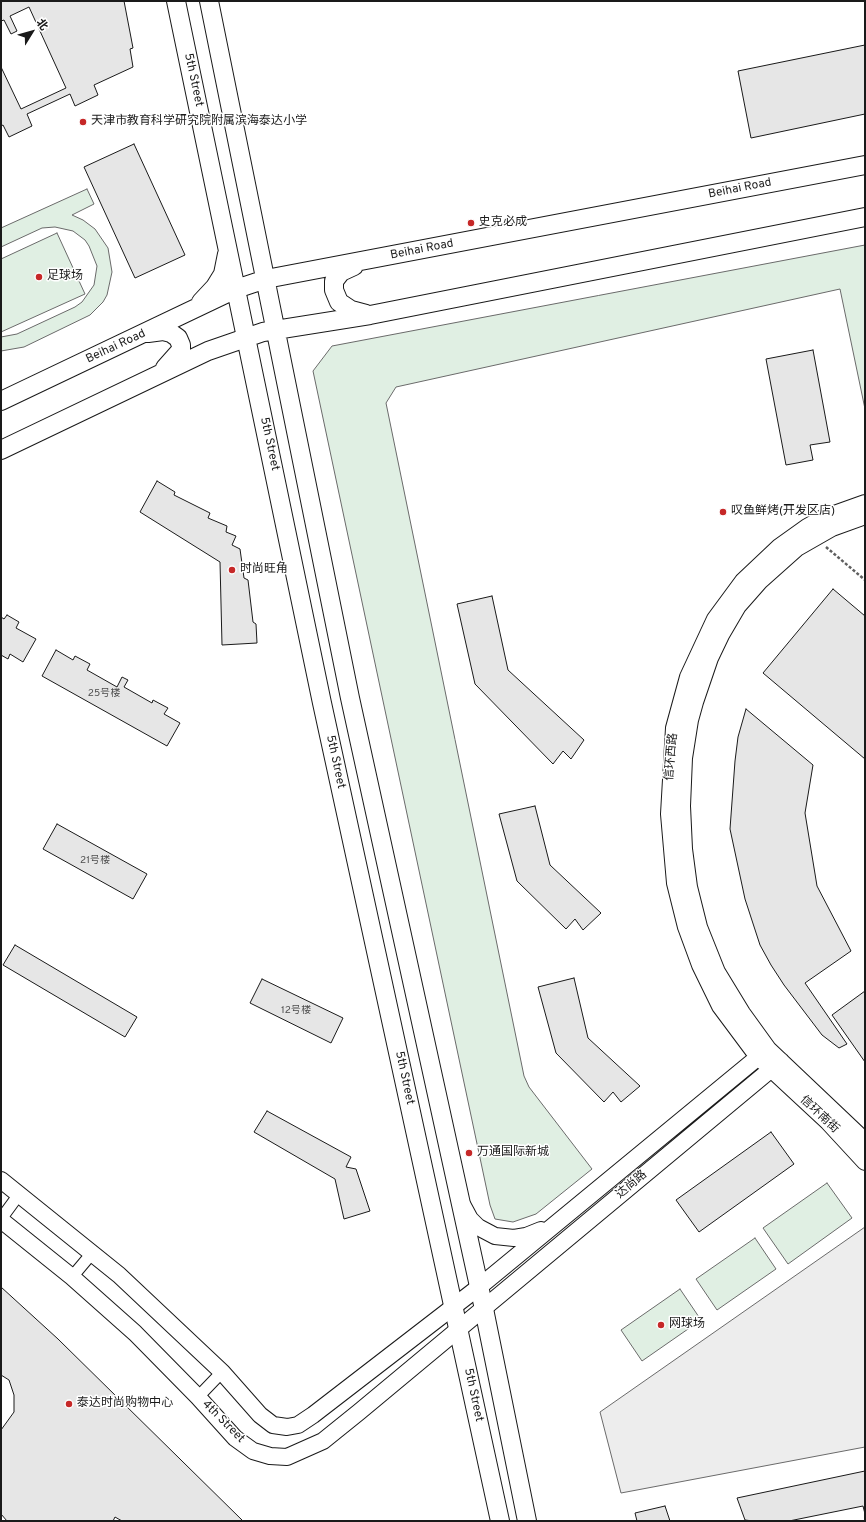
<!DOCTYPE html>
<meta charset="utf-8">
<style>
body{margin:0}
#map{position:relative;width:866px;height:1522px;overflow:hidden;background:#fff;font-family:Overpass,"Noto Sans SC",sans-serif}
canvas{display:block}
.frame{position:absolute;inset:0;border:2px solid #1a1a1a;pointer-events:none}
.north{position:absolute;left:12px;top:12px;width:40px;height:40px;-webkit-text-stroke:3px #fff;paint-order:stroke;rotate:53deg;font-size:11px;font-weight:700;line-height:16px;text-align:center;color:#1a1a1a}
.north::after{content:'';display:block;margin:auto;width:14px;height:18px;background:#1a1a1a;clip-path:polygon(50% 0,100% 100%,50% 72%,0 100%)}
</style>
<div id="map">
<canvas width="866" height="1522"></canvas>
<div class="frame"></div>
<div class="north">北</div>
</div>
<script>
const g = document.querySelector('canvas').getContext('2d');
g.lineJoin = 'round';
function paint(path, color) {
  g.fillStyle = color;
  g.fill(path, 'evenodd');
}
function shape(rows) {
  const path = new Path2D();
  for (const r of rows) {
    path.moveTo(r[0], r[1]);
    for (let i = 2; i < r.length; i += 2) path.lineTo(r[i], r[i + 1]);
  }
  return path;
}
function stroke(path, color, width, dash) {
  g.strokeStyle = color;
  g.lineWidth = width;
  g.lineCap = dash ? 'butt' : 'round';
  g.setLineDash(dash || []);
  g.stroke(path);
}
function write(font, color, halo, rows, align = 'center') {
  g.font = font + ' Overpass,"Noto Sans SC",sans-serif';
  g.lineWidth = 3;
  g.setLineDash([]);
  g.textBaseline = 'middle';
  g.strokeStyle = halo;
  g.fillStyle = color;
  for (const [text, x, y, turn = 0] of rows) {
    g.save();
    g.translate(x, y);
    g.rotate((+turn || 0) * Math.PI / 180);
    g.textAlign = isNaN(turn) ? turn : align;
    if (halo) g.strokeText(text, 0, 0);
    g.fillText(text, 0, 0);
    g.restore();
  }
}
const green = shape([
 [87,189,94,204,72,215,83,220,95,229,108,248,112,272,107,295,103,302,90,315,24,347,1,351,1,337,17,334,75,307,82,302,94,285,97,266,89,246,85,240,73,231,55,227,42,228,1,247,1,228,87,189],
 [57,233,85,294,1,332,1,259,57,233],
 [865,245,865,409,840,289,396,387,386,403,524,1076,529,1087,592,1169,536,1214,513,1222,495,1219,490,1205,313,371,332,346,865,245],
 [827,1183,852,1218,788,1264,763,1228,827,1183],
 [755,1238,776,1269,717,1310,696,1279,755,1238],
 [680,1289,701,1320,642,1361,621,1330,680,1289]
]);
const parking = shape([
 [865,1227,865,1447,621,1493,600,1412,865,1227]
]);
const building = shape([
 [1,1,124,1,133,48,130,49,133,67,94,85,98,95,75,106,70,94,27,114,32,126,9,137,3,125,1,126,1,67,21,109,66,88,29,7,10,16,17,31,11,34,4,20,1,21,1,1],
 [865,45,865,114,751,138,738,71,865,45],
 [134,144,185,255,135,278,84,167,134,144],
 [813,350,830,442,810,445,813,460,786,465,766,359,813,350],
 [157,481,175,492,174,495,210,513,208,518,227,526,226,532,236,536,232,545,240,549,244,578,248,580,253,622,256,624,257,643,222,645,220,562,140,512,157,481],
 [833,589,865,616,865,759,763,673,833,589],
 [492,596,508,670,584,740,571,759,563,751,553,764,475,684,457,604,492,596],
 [7,615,19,622,16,628,36,639,23,662,10,654,8,659,1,655,1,617,4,619,7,615],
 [56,650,73,660,75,656,90,664,87,670,117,687,122,677,128,680,124,687,152,703,153,700,168,708,164,714,180,723,167,746,42,676,56,650],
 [746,709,813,765,805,813,817,886,851,951,805,983,847,1044,839,1048,822,1035,784,985,771,965,760,945,745,899,730,829,735,761,738,737,746,709],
 [535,806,550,865,601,913,583,930,575,919,566,929,517,881,499,814,535,806],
 [57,824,147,874,133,899,43,849,57,824],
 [15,945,137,1017,125,1037,3,965,15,945],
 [574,978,588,1038,640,1086,621,1102,613,1092,604,1102,556,1053,538,987,574,978],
 [262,979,343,1018,331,1043,250,1003,262,979],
 [865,991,865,1062,832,1015,865,991],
 [267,1111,351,1157,346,1167,356,1169,370,1211,344,1219,335,1179,254,1132,267,1111],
 [771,1132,794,1164,699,1232,676,1200,771,1132],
 [1,1287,58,1339,243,1521,122,1521,115,1517,113,1521,7,1521,1,1514,1,1430,14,1412,14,1395,9,1380,1,1375,1,1287],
 [865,1471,865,1514,863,1506,789,1521,753,1521,745,1520,737,1498,865,1471],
 [665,1506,670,1521,637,1521,635,1513,665,1506]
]);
const path = shape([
 [826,547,865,580]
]);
const street = shape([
 [1,1219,20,1193],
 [72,1277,93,1252],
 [198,1397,222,1372]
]);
const secondary = shape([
 [865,503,823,518,807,527,779,547,743,581,715,619,688,677,674,728,669,814,675,883,686,927,700,965,720,1006,758,1057,828,1122,865,1162],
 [865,516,832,528,797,548,760,581,738,606,721,635,710,658,695,702,690,720,684,758,682,806,684,849,689,887,699,927,717,972,742,1013,768,1049,865,1141],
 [1,1180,119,1275,222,1372,260,1415,273,1425,287,1427,298,1425,313,1415,479,1287,768,1049],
 [463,1206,470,1219,478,1227,495,1236,514,1238,526,1236,541,1230],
 [1,1220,72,1277,135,1333,198,1397,235,1438,253,1451,270,1456,287,1457,323,1441,359,1412,781,1061]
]);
const primary = shape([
 [176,1,322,703,500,1521],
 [209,1,350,698,484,1309,527,1521],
 [354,266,341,272,334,281,334,290,339,302,351,310,366,314],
 [201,302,215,287,223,274,227,254],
 [148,333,163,331,171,333,178,338,181,345,181,350,165,368],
 [1,401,236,289,266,279,865,165],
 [1,450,208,351,263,332,370,315,865,217]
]);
const markers = [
 [83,122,4,"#c62828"],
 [471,223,4,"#c62828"],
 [39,277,4,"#c62828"],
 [723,512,4,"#c62828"],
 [232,570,4,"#c62828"],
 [469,1153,4,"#c62828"],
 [661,1325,4,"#c62828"],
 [69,1404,4,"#c62828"]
];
const numberNames = [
 ["25号楼",104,694],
 ["21号楼",95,861],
 ["12号楼",296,1011]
];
const streetNames = [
 ["5th Street",193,80,78],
 ["Beihai Road",740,189,-11],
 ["Beihai Road",422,250,-11],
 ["Beihai Road",116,347,-25],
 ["5th Street",269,444,78],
 ["信环西路",672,757,-85],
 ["5th Street",335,762,78],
 ["5th Street",404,1078,78],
 ["信环南街",819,1115,43],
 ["达尚路",632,1185,-40],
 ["5th Street",473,1395,78],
 ["4th Street",223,1422,45]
];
const poiNames = [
 ["天津市教育科学研究院附属滨海泰达小学",91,122],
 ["史克必成",479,223],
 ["足球场",47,277],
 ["叹鱼鲜烤(开发区店)",731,512],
 ["时尚旺角",240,570],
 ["万通国际新城",477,1153],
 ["网球场",669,1325],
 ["泰达时尚购物中心",77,1404]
];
paint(green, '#e0efe3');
stroke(green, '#6a6a6a', 1);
paint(parking, '#ededed');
stroke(parking, '#6a6a6a', 1);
paint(building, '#e6e6e6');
stroke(building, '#1a1a1a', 1);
stroke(street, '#1a1a1a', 13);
stroke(secondary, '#1a1a1a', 18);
stroke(primary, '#1a1a1a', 20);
stroke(path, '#5f5f5f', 2.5, [3, 2]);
stroke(street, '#fff', 11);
stroke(secondary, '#fff', 16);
stroke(primary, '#fff', 18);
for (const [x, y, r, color] of markers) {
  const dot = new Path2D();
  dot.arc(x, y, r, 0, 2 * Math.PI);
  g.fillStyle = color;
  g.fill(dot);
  stroke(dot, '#fff', 1.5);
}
write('10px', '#4d4d4d', null, numberNames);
write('12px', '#1a1a1a', '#fff', streetNames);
write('12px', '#1a1a1a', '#fff', poiNames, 'left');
</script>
